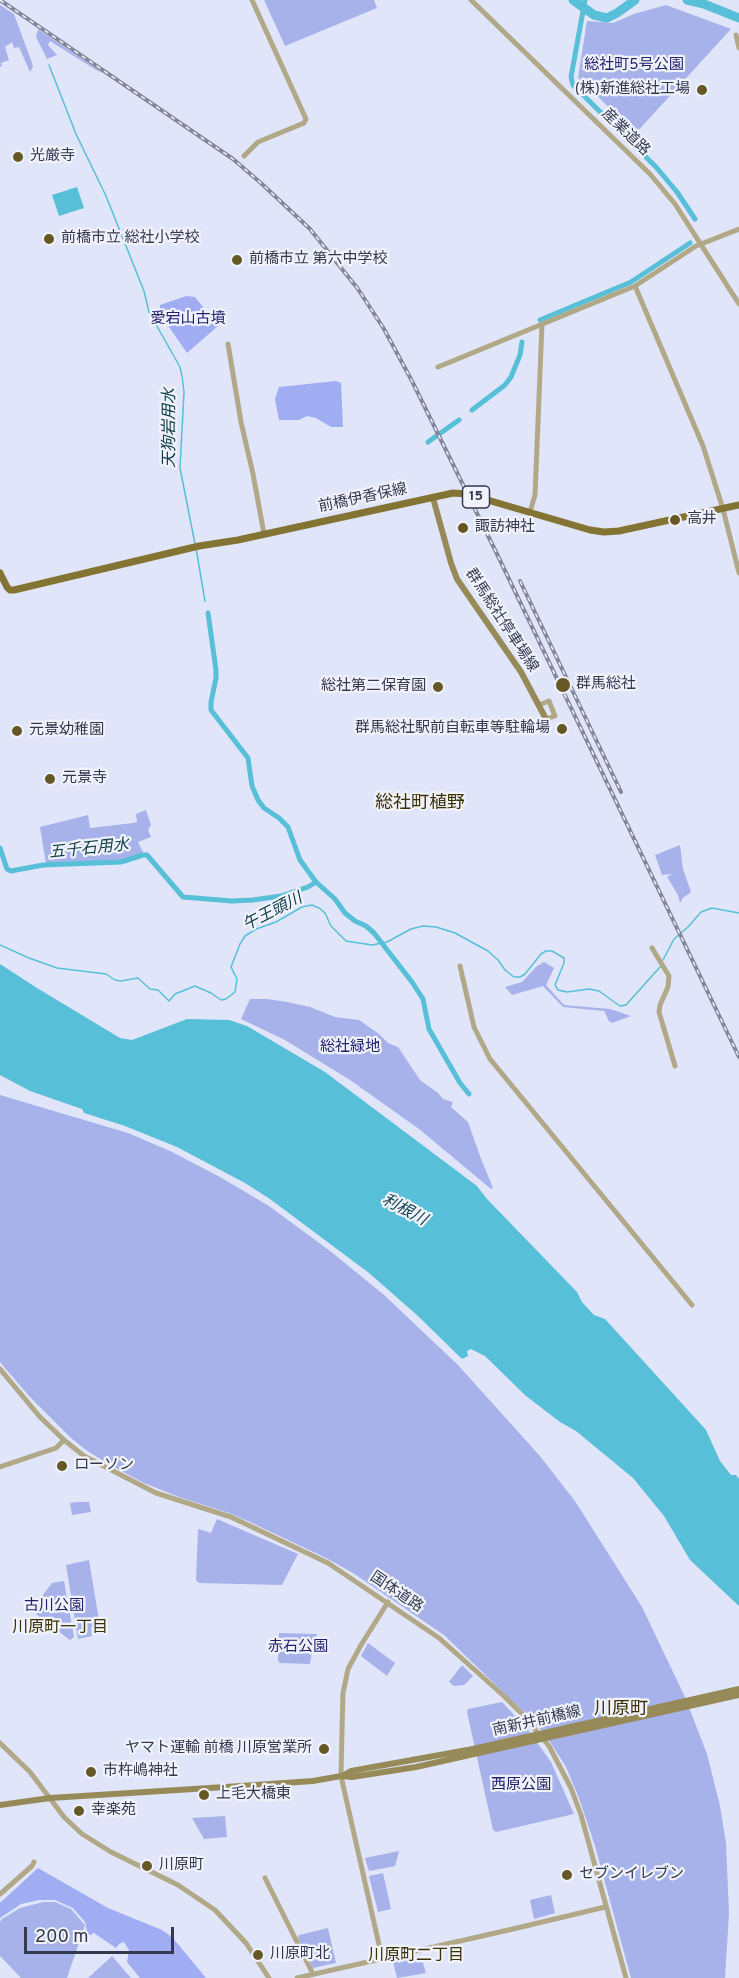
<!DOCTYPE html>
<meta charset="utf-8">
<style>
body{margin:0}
#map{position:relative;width:739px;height:1978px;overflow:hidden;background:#e0e5fa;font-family:Overpass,sans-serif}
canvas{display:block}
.scale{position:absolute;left:24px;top:1927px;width:150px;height:27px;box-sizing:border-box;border:3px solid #35394e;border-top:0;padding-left:8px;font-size:18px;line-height:21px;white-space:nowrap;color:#35394e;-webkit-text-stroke:4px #f0f2fd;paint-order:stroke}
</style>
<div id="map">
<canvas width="739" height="1978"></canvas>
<div class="scale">200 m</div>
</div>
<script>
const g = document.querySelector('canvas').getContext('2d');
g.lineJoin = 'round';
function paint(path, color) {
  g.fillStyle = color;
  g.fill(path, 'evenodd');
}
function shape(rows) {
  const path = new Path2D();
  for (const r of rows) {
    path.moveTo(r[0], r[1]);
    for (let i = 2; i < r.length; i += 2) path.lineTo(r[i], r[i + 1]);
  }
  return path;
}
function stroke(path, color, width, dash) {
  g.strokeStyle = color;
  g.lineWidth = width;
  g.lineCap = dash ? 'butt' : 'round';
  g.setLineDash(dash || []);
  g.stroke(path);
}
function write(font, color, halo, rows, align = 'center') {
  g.font = font + ' Overpass,"Noto Sans JP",sans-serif';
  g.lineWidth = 4.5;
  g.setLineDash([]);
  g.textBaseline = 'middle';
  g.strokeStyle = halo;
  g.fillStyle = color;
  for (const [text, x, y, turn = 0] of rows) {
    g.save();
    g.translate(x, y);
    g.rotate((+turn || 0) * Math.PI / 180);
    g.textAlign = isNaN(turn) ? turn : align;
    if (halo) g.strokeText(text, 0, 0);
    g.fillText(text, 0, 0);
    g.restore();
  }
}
const green = shape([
 [264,0,374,0,377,8,285,46],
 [0,5,14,14,31,60,33,67,30,72,19,47,14,48,12,42,5,47,9,60,1,63,2,66,0,67],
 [666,5,731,29,636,133,578,78,587,21,613,23,634,14],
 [38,29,103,73,96,70,50,41,48,45,57,55,47,59,36,37],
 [146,810,151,825,148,830,151,837,138,842,144,854,121,861,46,864,40,827,88,815,90,828,133,823,137,822,136,814],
 [680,845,683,869,691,892,683,898,680,903,678,895,667,877,672,874,662,875,655,855],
 [544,962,554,968,546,985,564,1005,610,1009,631,1016,612,1023,609,1021,604,1011,563,1007,543,986,512,995,505,987,522,982,536,967],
 [250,999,267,999,287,1002,310,1007,335,1017,359,1020,379,1034,388,1043,398,1047,420,1080,438,1093,443,1099,453,1102,451,1107,468,1122,480,1156,493,1188,491,1189,419,1129,350,1080,285,1040,241,1019],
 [0,1095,128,1133,170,1151,220,1177,269,1206,330,1251,383,1294,458,1365,539,1455,575,1501,642,1607,685,1697,707,1754,720,1806,726,1843,729,1913,725,1978,631,1978,595,1846,579,1798,566,1767,547,1737,533,1721,444,1635,353,1573,328,1559,250,1522,229,1513,179,1497,144,1483,110,1465,86,1450,71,1438,30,1397,4,1367,0,1362],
 [77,1502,89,1502,91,1512,72,1515,70,1503],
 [217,1519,298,1554,282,1585,199,1583,196,1580,198,1529,211,1533],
 [89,1560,100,1626,91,1627,92,1636,78,1639,66,1565],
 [64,1581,74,1637,70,1640,31,1610,52,1583],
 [279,1633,317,1634,313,1646,310,1664,280,1663,278,1661],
 [368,1643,395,1663,387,1676,361,1656],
 [462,1665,473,1676,464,1685,454,1686,449,1682],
 [502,1702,529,1731,551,1762,574,1814,496,1832,493,1830,467,1712,468,1709],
 [225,1816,227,1837,204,1839,192,1818],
 [399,1851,395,1866,369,1871,365,1858],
 [383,1873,391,1909,378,1912,369,1876],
 [551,1895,555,1913,534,1919,530,1900],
 [43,1902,55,1902,71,1909,85,1925,67,1978,21,1978,0,1956,0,1922,2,1919,20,1908],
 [328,1928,336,1963,313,1968,298,1938,299,1935],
 [112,1956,131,1978,88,1978],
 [421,1956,426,1973,397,1978,393,1962]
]);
const forest = shape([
 [186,296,195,297,218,326,187,353,160,314,160,305],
 [336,381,341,383,343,427,331,427,316,418,307,416,299,420,279,420,275,399,279,387],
 [38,1868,108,1908,162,1930,172,1937,206,1978,140,1978,127,1962,129,1950,124,1942,119,1944,116,1948,94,1933,88,1936,85,1922,73,1908,55,1900,39,1900,21,1904,0,1918,0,1903]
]);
const water = shape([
 [77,187,84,208,59,216,52,195],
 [0,964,37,988,120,1038,132,1040,187,1019,229,1020,247,1026,325,1072,477,1186,487,1199,577,1292,582,1302,594,1315,605,1319,697,1420,706,1430,720,1461,731,1475,736,1475,739,1479,739,1606,690,1560,664,1516,633,1478,576,1431,560,1422,526,1396,485,1356,471,1349,467,1351,468,1356,462,1359,418,1316,369,1273,270,1199,245,1183,177,1147,125,1126,84,1113,82,1109,30,1091,0,1075]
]);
const stream = shape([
 [49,65,76,134,106,196,144,291,149,312,180,367,182,376,184,392,180,468,195,544],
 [196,548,205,601],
 [0,945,29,958,57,968,106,974,115,980,121,981,138,978,150,989,158,990,169,1001,175,994,195,986,211,993,221,1000,226,999,235,992,237,979,231,967,240,944,245,936,256,929,276,922,302,907,312,905,319,908,325,913,331,926,346,941,372,945,387,942,411,929,423,926,436,927,455,933,488,951,498,960,505,970,514,977,520,977,525,974,541,954,546,951,552,951,564,958,564,963,555,985,558,990,567,992,589,989,599,991,620,1006,626,1005,660,967],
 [663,960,674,939,688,927,701,912,712,908,739,913]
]);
const canal = shape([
 [585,0,571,77,573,85,656,167,677,192,695,219],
 [540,320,631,282,690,243],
 [472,410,505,385,511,377,520,355,522,342],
 [428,442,459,420],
 [208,613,216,670,216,678,211,702,211,710,248,758,252,786,258,800,264,808,279,818,288,827,300,860,316,882,335,899,345,913,355,921,366,926,374,933,412,982,423,999,429,1029,460,1083,469,1094],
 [0,848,7,869,11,871,43,865,121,862,143,855,147,855,183,897,232,901,253,900,281,896,308,887,316,882]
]);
const river = shape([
 [573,0,594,15,607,18,617,13,635,0],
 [687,0,704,4,739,18]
]);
const tertiary = shape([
 [471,0,650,174,675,204,739,304],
 [736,35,739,48],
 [244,156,258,142,304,123,306,119,252,0],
 [635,286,703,446,723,509,739,573],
 [228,344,241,422,253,474,264,534],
 [438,367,635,286,696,246,739,229],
 [530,512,535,495,542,324],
 [539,705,549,701,555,716,546,719],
 [652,948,669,976,668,987,660,1005,659,1012,675,1066],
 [460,966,474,1027,490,1059,692,1305],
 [0,1369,40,1417,64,1440,84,1456,156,1493,231,1517,328,1563,439,1638,505,1697,523,1715,549,1746,571,1788,581,1815,626,1978],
 [0,1467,56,1448,64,1440],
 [0,1743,30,1772,64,1817,82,1834,111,1852,178,1885,215,1910,246,1943,269,1978],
 [265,1878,313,1974],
 [0,1894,32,1866,34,1862],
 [382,1958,341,1776,342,1730,343,1693,348,1669,361,1645,388,1602],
 [297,1978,513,1929,605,1907]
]);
const secondary = shape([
 [433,498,451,563,457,579,521,672,546,719],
 [342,1776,351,1771,473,1749],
 [0,1805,50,1798,241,1786,313,1781,341,1776,352,1777,416,1767,474,1754]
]);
const primary = shape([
 [0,573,7,587,10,590,14,590,199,546,238,540,453,493,467,494,590,530,604,532,619,531,739,505]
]);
const rail = shape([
 [0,0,233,159,262,184,310,229,358,289,384,329,412,381,496,552,739,1057],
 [520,581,621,792]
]);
const secondaryBridge = shape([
 [473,1749,739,1689],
 [474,1754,739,1695]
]);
const markers = [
 [702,90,6,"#655825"],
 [18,157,6,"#655825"],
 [49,239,6,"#655825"],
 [237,260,6,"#655825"],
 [675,520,6,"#655825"],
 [463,528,6,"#655825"],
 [563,685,8,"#655825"],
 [438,687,6,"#655825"],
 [562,729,6,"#655825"],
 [17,731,6,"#655825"],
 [50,779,6,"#655825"],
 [62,1466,6,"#655825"],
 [324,1749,6,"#655825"],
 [91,1772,6,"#655825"],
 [204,1795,6,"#655825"],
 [79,1811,6,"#655825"],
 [147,1866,6,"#655825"],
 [567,1875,6,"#655825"],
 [258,1955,6,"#655825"]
];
const shields = [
 [476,497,27]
];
const shieldNames = [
 ["15",476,497]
];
const parkNames = [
 ["総社町5号公園",634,66],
 ["愛宕山古墳",188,320],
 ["総社緑地",350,1048],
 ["古川公園",54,1607],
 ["赤石公園",298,1648],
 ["西原公園",521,1786]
];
const poiNames = [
 ["(株)新進総社工場",690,90,"right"],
 ["光厳寺",30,157],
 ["前橋市立 総社小学校",61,239],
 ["前橋市立 第六中学校",249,260],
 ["高井",687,520],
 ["諏訪神社",475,528],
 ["群馬総社",576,685],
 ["総社第二保育園",426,687,"right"],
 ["群馬総社駅前自転車等駐輪場",550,729,"right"],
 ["元景幼稚園",29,731],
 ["元景寺",62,779],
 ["ローソン",74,1466],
 ["ヤマト運輸 前橋 川原営業所",312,1749,"right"],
 ["市杵嶋神社",103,1772],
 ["上毛大橋東",216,1795],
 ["幸楽苑",91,1811],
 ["川原町",159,1866],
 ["セブンイレブン",579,1875],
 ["川原町北",270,1955]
];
const streetNames = [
 ["産業道路",625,133,44],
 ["前橋伊香保線",363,499,-12],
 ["群馬総社停車場線",501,621,57],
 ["国体道路",396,1593,34],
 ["南新井前橋線",537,1722,-13]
];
const waterNames = [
 ["天狗岩用水",171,428,-90],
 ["五千石用水",89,850,-6],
 ["午王頭川",273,913,-27],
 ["利根川",404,1211,28]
];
const neighbourhoodNames = [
 ["川原町一丁目",60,1629],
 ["川原町二丁目",416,1957]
];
const quarterNames = [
 ["総社町植野",420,804],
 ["川原町",621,1710]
];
paint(green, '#a7b2ea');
paint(forest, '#a0adf3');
paint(water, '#57bfd7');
stroke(stream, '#57bfd7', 1.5);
stroke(canal, '#57bfd7', 5);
stroke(river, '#57bfd7', 9);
stroke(tertiary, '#b1a888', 5);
stroke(secondary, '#978a59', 6);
stroke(primary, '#847434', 7);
stroke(rail, '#82869b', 4);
stroke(rail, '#f0f2fd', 1.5, [4.5]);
stroke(secondaryBridge, '#978a59', 6);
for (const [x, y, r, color] of markers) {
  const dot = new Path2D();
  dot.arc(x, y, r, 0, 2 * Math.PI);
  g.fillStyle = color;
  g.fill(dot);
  stroke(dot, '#f0f2fd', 2);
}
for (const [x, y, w] of shields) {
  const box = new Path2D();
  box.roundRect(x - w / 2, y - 11, w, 22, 4.5);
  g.fillStyle = '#f0f2fd';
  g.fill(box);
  stroke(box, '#35394e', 1.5);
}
write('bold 14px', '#35394e', null, shieldNames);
write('15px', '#21216f', '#f0f2fd', parkNames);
write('15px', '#35394e', '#f0f2fd', poiNames, 'left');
write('15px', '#35394e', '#f0f2fd', streetNames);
write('italic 16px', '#11404b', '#f0f2fd', waterNames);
write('16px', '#3b3105', '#f0f2fd', neighbourhoodNames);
write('18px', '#3b3105', '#f0f2fd', quarterNames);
</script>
